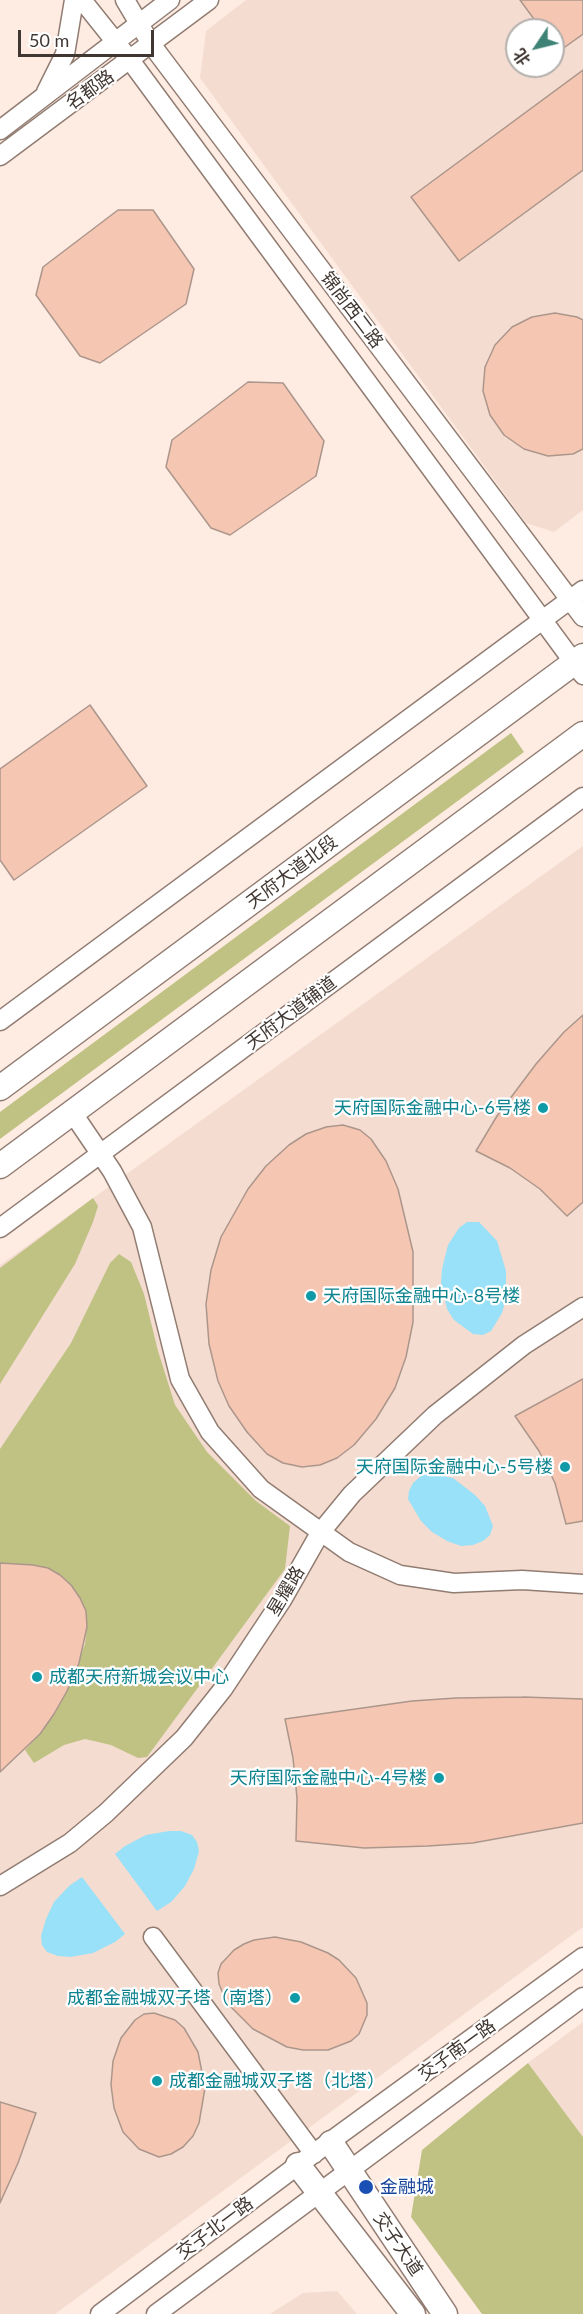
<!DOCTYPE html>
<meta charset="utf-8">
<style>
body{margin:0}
#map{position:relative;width:583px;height:2314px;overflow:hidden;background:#feebe2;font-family:Lato,"Noto Sans SC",sans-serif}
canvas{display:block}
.north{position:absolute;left:505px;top:18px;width:60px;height:60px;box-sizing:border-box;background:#fff;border:2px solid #b3afad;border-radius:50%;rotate:235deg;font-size:16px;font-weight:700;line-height:24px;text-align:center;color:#403732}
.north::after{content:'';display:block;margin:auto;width:21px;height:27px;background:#3f8377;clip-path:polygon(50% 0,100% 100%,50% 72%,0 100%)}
.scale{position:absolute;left:18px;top:30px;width:136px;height:27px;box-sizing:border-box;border:3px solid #403732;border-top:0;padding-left:8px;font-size:18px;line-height:21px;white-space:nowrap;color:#403732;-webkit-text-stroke:4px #fff;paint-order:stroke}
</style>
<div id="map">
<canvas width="583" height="2314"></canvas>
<div class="north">北</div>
<div class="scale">50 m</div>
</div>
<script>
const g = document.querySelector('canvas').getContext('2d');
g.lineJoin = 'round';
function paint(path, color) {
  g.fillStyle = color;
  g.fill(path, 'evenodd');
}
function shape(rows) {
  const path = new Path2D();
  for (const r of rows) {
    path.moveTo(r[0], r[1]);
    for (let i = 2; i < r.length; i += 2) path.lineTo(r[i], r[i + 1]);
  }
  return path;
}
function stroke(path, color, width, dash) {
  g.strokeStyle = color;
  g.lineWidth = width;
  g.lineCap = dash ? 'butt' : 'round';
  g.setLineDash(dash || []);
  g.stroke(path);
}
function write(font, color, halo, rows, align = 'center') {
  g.font = font + ' Lato,"Noto Sans SC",sans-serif';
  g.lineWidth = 4.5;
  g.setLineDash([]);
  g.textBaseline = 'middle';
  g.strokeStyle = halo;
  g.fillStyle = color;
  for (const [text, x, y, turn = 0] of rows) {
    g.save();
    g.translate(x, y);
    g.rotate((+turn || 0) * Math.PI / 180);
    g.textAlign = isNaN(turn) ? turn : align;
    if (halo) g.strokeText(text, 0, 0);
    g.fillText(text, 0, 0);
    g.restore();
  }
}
const built = shape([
 [246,0,583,0,583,510,554,532,526,523,200,78,206,31],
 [517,30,553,30,553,66,517,66],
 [583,846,583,1927,55,2314,0,2314,0,1265],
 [583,2022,583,2137,528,2063],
 [337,2291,357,2314,270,2314,303,2293]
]);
const green = shape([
 [511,733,524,752,0,1139,0,1112],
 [93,1198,98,1206,93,1222,75,1264,0,1384,0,1268],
 [119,1254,131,1262,144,1294,158,1351,175,1405,207,1452,256,1501,290,1526,285,1569,147,1757,138,1758,111,1745,85,1739,64,1745,34,1763,25,1750,40,1734,67,1691,85,1644,87,1627,86,1611,71,1585,60,1575,48,1568,33,1565,0,1563,0,1449,71,1343,110,1263],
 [528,2063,583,2137,583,2314,482,2314,411,2217,422,2150]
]);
const water = shape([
 [467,1222,479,1222,497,1241,506,1271,506,1299,502,1313,491,1331,483,1335,473,1334,454,1320,447,1309,441,1283,442,1269,448,1245,459,1228],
 [429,1473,453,1478,475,1495,485,1506,493,1526,490,1535,483,1541,473,1545,461,1546,447,1541,432,1532,421,1521,408,1499,409,1491,413,1483,421,1476],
 [169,1831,181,1831,192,1835,197,1842,199,1851,194,1869,185,1886,171,1902,157,1911,115,1854,125,1846,146,1835],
 [82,1877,125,1934,115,1942,93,1953,70,1957,58,1956,47,1952,42,1945,41,1936,46,1919,54,1902,69,1886]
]);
const building = shape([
 [520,0,583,0,583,34,558,52,553,45,553,30,542,30,520,0],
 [583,70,583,170,459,261,411,197,583,70],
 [118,210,153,210,194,269,186,304,100,363,80,356,36,295,43,267,118,210],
 [555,313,577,317,583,320,583,449,573,454,548,456,524,449,504,435,490,415,483,391,485,367,495,345,512,327,532,317,555,313],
 [248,382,283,383,324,441,316,476,230,535,211,528,166,467,172,440,248,382],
 [90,705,147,786,14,880,0,860,0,769,90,705],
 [583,1015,583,1202,567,1216,540,1189,510,1168,476,1151,497,1116,536,1064,564,1032,583,1015],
 [343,1125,360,1130,371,1139,386,1161,398,1189,413,1252,413,1322,406,1357,395,1388,376,1419,354,1445,337,1458,320,1465,302,1467,283,1463,267,1454,247,1432,229,1406,218,1381,209,1344,206,1304,211,1270,221,1237,248,1189,266,1166,289,1145,306,1134,326,1127,343,1125],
 [583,1379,583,1521,566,1524,555,1483,539,1451,515,1416,583,1379],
 [0,1563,33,1565,48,1568,60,1575,71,1585,80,1598,86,1611,87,1627,79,1663,67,1691,54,1714,40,1734,0,1772,0,1563],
 [523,1697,583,1699,583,1823,473,1843,428,1846,364,1848,296,1841,297,1798,293,1758,285,1719,412,1701,456,1698,523,1697],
 [275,1937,301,1942,328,1953,339,1960,356,1978,367,2003,367,2015,359,2034,351,2041,328,2050,303,2050,287,2047,253,2029,227,2003,219,1984,218,1973,221,1964,234,1950,244,1944,254,1940,275,1937],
 [154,2013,175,2020,184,2028,198,2052,205,2088,199,2123,193,2136,183,2147,171,2154,159,2157,139,2149,123,2132,114,2108,111,2085,113,2061,121,2038,135,2020,144,2014,154,2013],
 [0,2102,36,2113,18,2163,0,2203,0,2102]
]);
const minor = shape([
 [82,0,130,60,583,675],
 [125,0,151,44,583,617],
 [46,92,65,54,74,0],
 [0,130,170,0],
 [0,156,209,0],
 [0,1021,583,590],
 [72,1112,112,1171,142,1227,180,1379,210,1432,261,1489,349,1552,400,1575,454,1583,522,1580,583,1584],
 [0,1228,583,797],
 [0,1886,70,1843,106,1813,184,1738,223,1689,282,1600,320,1533,352,1494,435,1415,524,1345,583,1307],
 [153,1937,314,2154],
 [100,2314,298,2165,583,1957],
 [156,2314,583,1997]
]);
const major = shape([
 [0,1088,583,656],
 [0,1166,583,734],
 [331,2143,445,2314],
 [298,2165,413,2314]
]);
const markers = [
 [543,1108,6,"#0f9aa8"],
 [311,1296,6,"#0f9aa8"],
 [565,1467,6,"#0f9aa8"],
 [37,1677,6,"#0f9aa8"],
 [439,1778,6,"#0f9aa8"],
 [295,1998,6,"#0f9aa8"],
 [157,2081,6,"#0f9aa8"],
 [366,2187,8,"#1a4fb4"]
];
const streetNames = [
 ["名都路",90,90,-36],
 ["锦尚西二路",352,310,53],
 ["天府大道北段",292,872,-37],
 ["天府大道辅道",291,1013,-37],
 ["星耀路",286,1591,-59],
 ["交子南一路",457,2050,-36],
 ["交子北一路",215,2228,-37],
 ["交子大道",398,2244,56]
];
const cultureNames = [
 ["天府国际金融中心-6号楼",531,1108],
 ["天府国际金融中心-8号楼",323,1296,"left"],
 ["天府国际金融中心-5号楼",553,1467],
 ["成都天府新城会议中心",49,1677,"left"],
 ["天府国际金融中心-4号楼",427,1778],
 ["成都金融城双子塔（南塔）",283,1998],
 ["成都金融城双子塔（北塔）",169,2081,"left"]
];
const transitNames = [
 ["金融城",380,2187]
];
paint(built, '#f4dcd0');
paint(green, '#bfc283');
paint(water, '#98e1f9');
paint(building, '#f5c7b2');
stroke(building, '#ac968c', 1.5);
stroke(minor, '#917c72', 21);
stroke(major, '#917c72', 27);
stroke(minor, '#fff', 18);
stroke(major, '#fff', 24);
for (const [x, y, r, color] of markers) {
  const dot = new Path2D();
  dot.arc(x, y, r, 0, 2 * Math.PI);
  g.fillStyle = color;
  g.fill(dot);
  stroke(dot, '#fff', 2);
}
write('18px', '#403732', '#fff', streetNames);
write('18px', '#0d838f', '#fff', cultureNames, 'right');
write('18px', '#164399', '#fff', transitNames, 'left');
</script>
